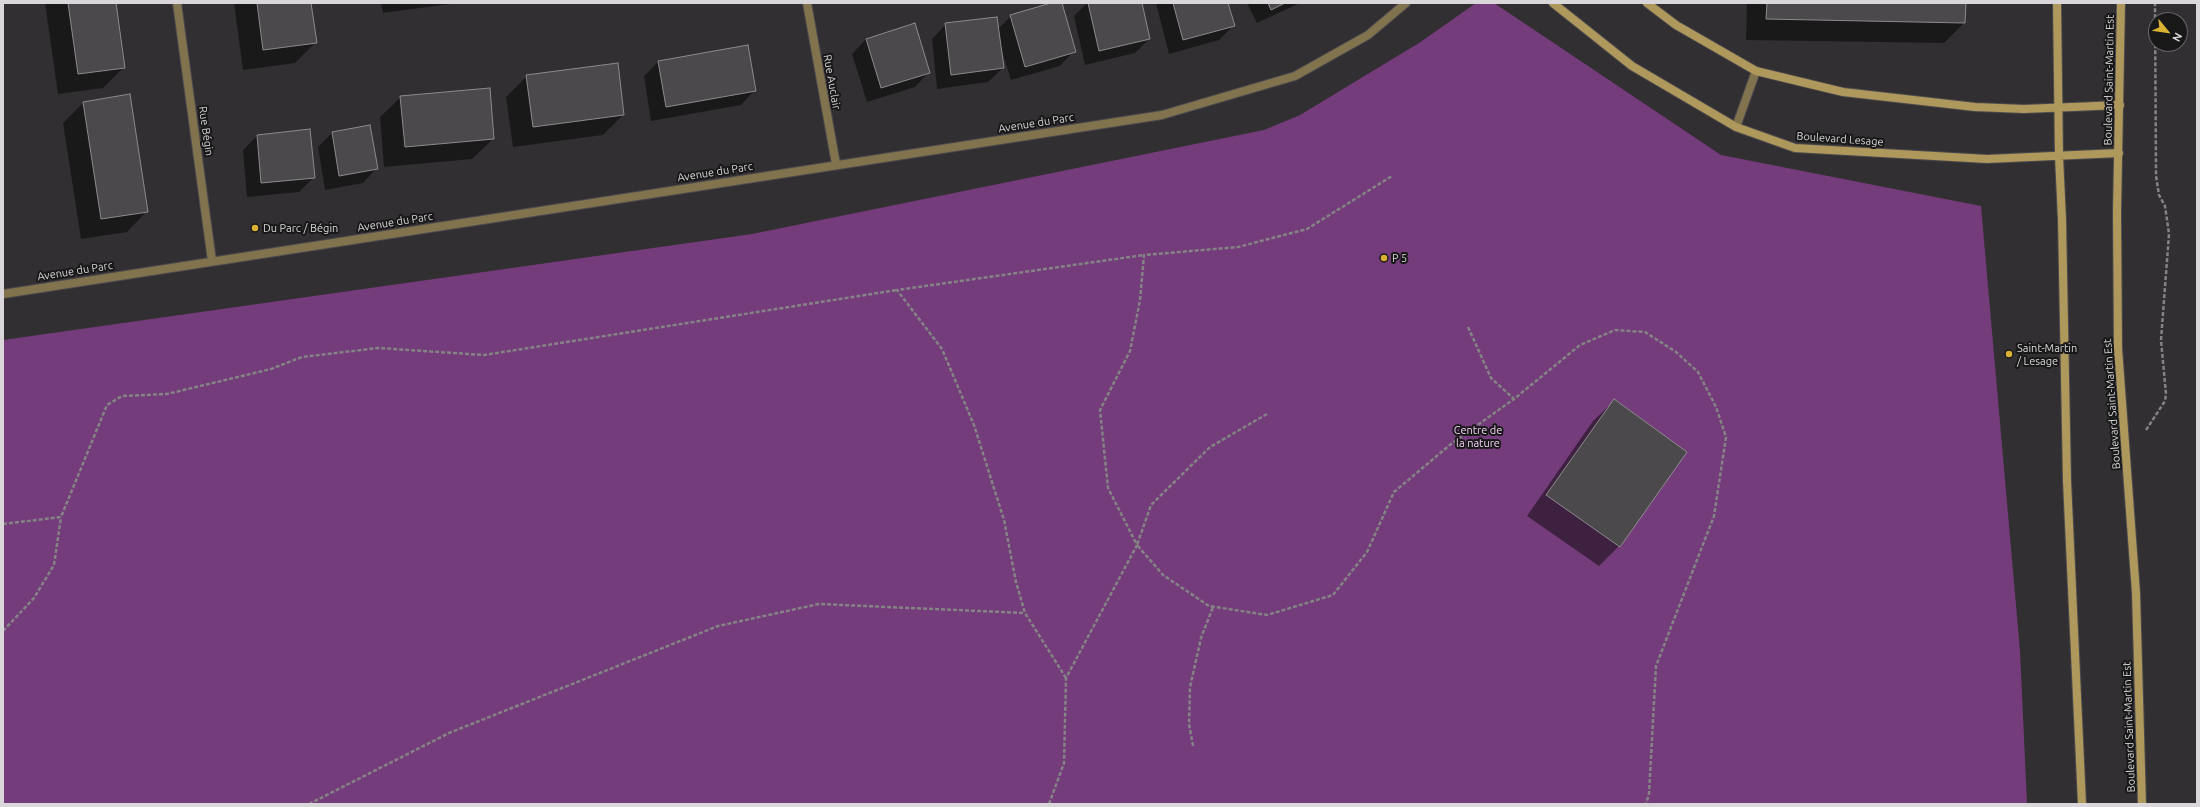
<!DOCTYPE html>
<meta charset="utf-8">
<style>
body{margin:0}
#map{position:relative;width:2200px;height:807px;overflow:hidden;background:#322f32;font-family:Ubuntu,sans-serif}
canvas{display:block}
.frame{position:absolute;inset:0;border:4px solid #d9d7d9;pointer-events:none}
.north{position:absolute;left:2148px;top:12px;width:40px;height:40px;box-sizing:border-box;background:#191819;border:1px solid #666466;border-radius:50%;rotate:119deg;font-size:11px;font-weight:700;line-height:16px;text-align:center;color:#d9d7d9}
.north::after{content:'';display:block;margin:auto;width:14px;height:18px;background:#dbb233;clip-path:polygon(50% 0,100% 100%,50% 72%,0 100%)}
</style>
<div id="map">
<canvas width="2200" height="807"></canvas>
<div class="frame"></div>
<div class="north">N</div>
</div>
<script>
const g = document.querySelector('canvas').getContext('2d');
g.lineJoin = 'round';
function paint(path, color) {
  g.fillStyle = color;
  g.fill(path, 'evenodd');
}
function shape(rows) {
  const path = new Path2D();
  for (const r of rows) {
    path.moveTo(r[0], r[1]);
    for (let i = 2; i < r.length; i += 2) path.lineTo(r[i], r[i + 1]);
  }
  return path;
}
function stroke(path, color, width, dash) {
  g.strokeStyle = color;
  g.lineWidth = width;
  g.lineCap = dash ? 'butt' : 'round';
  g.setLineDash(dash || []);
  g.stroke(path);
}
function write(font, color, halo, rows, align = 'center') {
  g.font = font + ' Ubuntu,sans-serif';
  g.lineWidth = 4;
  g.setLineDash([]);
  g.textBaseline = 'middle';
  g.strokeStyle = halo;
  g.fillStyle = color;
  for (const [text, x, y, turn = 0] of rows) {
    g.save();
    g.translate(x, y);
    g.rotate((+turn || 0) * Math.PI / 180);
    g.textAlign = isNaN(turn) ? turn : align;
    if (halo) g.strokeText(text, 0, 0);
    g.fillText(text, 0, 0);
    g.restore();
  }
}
const green = shape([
 [1476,3,1494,3,1721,155,1981,206,2020,651,2027,804,3,804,3,340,752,234,1264,130,1300,115,1419,43]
]);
const shadow = shape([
 [45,3,115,3,124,67,103,88,58,94],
 [234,3,310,3,315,43,295,63,243,70],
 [381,3,457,3,383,13],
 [1054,3,1061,3,1074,51,1060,66,1011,80,1001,48,1003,68,988,82,937,89,932,39,946,24,998,29,1011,16],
 [1087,3,1141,3,1149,39,1135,53,1085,65,1074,16],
 [1156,3,1227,3,1233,26,1219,40,1169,54],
 [1247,3,1300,3,1257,23],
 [1747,3,1965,3,1964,23,1944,43,1746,40],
 [866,39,929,72,915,87,867,102,852,54],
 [658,62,755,90,741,105,651,121,644,76],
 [527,76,623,115,603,135,513,147,506,97],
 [401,97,493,139,472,159,384,167,380,117],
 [83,103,147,211,127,232,81,239,63,123],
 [369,126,377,168,363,183,325,190,318,147,332,133],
 [309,130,314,177,299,192,247,197,243,150,257,136],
 [1614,401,1619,546,1599,566,1527,516,1593,421]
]);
const building = shape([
 [68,3,116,3,125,68,78,74,68,3],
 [257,3,311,3,317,43,263,50,257,3],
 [1051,3,1062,3,1076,52,1025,67,1010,15,1051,3],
 [1088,3,1142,3,1150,39,1099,51,1088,3],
 [1173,3,1228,3,1235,26,1183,40,1173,3],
 [1268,3,1285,3,1271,10,1268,3],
 [1767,3,1966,3,1965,23,1766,19,1767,3],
 [997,17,1004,68,951,75,945,23,997,17],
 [915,23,930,73,881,88,866,39,915,23],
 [748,45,756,91,666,107,658,61,748,45],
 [618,63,624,115,533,127,526,75,618,63],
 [490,88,494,139,405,147,400,96,490,88],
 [130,94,148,212,101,219,83,102,130,94],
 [370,125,378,169,339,176,332,132,370,125],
 [310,129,315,178,261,183,257,135,310,129],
 [1614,399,1687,452,1620,547,1546,495,1614,399]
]);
const path = shape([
 [1468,327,1491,378,1514,399,1580,345,1615,330,1645,332,1676,352,1698,372,1716,407,1726,437,1714,516,1656,666,1649,794,1646,804],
 [1267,414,1210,447,1151,505,1137,545,1163,575,1209,606,1267,615,1333,595,1367,552,1394,492,1451,444,1514,399],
 [2146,430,2165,401,2166,394,2161,340,2169,234,2165,206,2159,195,2156,176,2155,3],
 [3,524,61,517,107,405,122,396,167,394,271,369,302,357,378,348,484,355,897,290],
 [3,631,34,598,54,565,61,517],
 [1066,678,1025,613,1016,582,1004,520,974,425,942,349,897,290,1144,255],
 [1193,746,1189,724,1190,687,1201,638,1213,607],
 [309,804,449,733,718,626,819,604,1025,613],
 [1049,804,1064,763,1066,678,1137,545,1108,488,1100,410,1130,351,1140,300,1144,255,1238,247,1307,229,1392,176]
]);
const lane = shape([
 [1736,127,1756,71]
]);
const street = shape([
 [177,3,212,261],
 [807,3,836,164],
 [3,294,1162,115,1295,76,1368,35,1406,3]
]);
const secondary = shape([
 [1553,3,1632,66,1736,127,1795,148,1987,159,2119,153],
 [1647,3,1676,25,1756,71,1843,92,1975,107,2024,109,2120,105],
 [2057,3,2059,156,2062,220,2067,481,2082,804],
 [2121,3,2117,212,2118,348,2136,593,2142,804]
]);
const markers = [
 [255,228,4,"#dbb233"],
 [1384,258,4,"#dbb233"],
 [2009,354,4,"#dbb233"]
];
const streetNames = [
 ["Boulevard Saint-Martin Est",2109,80,-89],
 ["Rue Auclair",832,82,80],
 ["Avenue du Parc",1036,123,-9],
 ["Rue Bégin",206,131,82],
 ["Boulevard Lesage",1840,139,4],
 ["Avenue du Parc",715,172,-9],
 ["Avenue du Parc",395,222,-9],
 ["Avenue du Parc",75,271,-9],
 ["Boulevard Saint-Martin Est",2112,404,-94],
 ["Boulevard Saint-Martin Est",2129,727,-92]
];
const poiNames = [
 ["Du Parc / Bégin",263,228],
 ["P 5",1392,258],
 ["Saint-Martin",2017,348],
 ["/ Lesage",2017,361]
];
const parkNames = [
 ["Centre de",1478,430],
 ["la nature",1478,443]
];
paint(green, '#743c7a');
paint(shadow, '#0007');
paint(building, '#4b494c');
stroke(building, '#8d8a8e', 1);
stroke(lane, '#4d4a4d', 10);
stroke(street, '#4d4a4d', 10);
stroke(secondary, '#4d4a4d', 10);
stroke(path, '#858385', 2.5, [4, 2]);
stroke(lane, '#80734e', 8);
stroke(street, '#80734e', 8);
stroke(secondary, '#ae985b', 8);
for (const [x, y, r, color] of markers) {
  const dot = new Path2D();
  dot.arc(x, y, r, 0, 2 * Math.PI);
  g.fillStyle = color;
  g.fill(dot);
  stroke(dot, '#191819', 1.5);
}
write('11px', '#d9d7d9', '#191819', streetNames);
write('11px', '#d9d7d9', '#191819', poiNames, 'left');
write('11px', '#f2d0f5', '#191819', parkNames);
</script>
